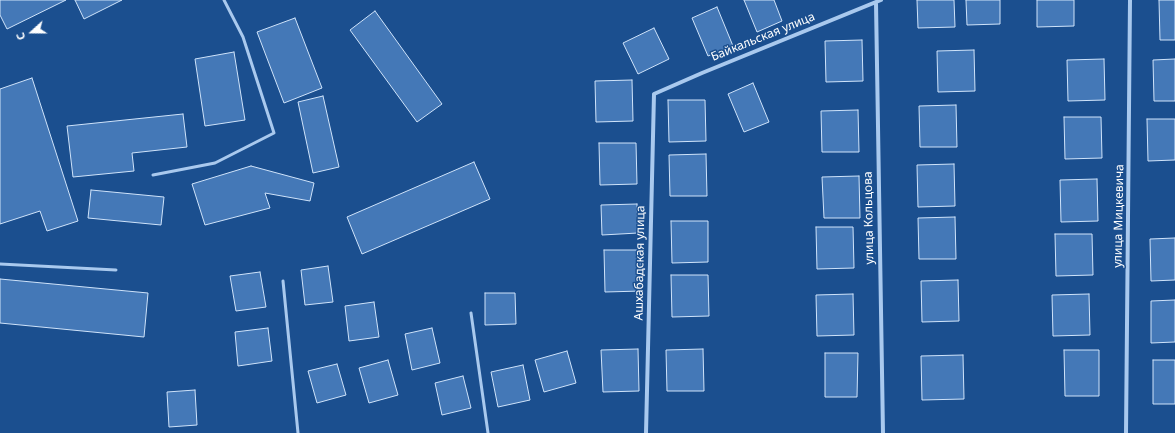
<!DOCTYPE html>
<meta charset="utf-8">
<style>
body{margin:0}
#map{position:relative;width:1175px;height:433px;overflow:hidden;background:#1b4f8f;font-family:"Noto Sans",sans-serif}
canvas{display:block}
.north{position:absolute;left:12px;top:12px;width:40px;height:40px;-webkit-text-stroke:3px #1b4f8f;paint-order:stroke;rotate:249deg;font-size:11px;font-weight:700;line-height:16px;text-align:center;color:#fff}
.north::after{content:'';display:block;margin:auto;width:14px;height:18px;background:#fff;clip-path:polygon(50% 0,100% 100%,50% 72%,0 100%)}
</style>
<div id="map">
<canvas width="1175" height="433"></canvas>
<div class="north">С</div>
</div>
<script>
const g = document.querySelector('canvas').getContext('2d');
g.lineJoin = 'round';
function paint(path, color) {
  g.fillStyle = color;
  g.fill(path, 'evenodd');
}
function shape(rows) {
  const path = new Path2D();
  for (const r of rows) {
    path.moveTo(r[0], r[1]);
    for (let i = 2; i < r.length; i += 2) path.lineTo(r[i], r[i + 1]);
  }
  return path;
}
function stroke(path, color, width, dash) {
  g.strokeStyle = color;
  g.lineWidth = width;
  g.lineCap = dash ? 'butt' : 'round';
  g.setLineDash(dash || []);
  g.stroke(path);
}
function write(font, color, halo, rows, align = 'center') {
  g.font = font + ' "Noto Sans",sans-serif';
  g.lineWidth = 3;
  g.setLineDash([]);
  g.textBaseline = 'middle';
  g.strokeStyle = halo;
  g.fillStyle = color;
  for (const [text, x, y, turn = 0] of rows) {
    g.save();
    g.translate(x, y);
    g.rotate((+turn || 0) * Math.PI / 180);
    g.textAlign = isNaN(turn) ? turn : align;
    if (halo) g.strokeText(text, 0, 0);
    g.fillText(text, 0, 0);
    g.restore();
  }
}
const building = shape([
 [0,0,66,0,7,29,0,15,0,0],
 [75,0,122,0,84,19,75,0],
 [744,0,774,0,782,21,757,32,744,0],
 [917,0,954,0,955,27,918,28,917,0],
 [966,0,1000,0,1000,24,967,25,966,0],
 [1037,0,1074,0,1074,26,1037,27,1037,0],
 [1159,0,1175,0,1175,40,1160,40,1159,0],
 [717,7,733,46,708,56,692,18,717,7],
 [375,11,442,104,417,122,350,30,375,11],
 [295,18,322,88,284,103,257,32,295,18],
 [654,28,669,59,638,74,623,43,654,28],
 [862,40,863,81,826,82,825,41,862,40],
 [974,50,975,91,938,92,937,51,974,50],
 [234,52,245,120,205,126,195,59,234,52],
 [1104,59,1105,100,1068,101,1067,60,1104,59],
 [1175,59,1175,101,1154,101,1153,60,1175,59],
 [32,78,78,221,47,231,40,211,0,224,0,89,32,78],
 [632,80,633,121,596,122,595,81,632,80],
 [753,83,769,122,744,132,728,94,753,83],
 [323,96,339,167,313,173,298,102,323,96],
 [668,100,705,100,706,141,669,142,668,100],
 [956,105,957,147,920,147,919,106,956,105],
 [858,110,859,152,822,152,821,111,858,110],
 [183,114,187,147,132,153,134,171,73,177,67,126,183,114],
 [1064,117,1101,117,1102,158,1065,159,1064,117],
 [1147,119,1175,119,1175,160,1148,161,1147,119],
 [599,143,636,143,637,184,600,185,599,143],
 [706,154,707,196,670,196,669,155,706,154],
 [474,162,490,199,362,254,347,217,474,162],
 [954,164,955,206,918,207,917,165,954,164],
 [251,166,314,183,310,201,265,193,270,208,205,225,192,184,251,166],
 [859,176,860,218,824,218,822,177,859,176],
 [1097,179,1098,221,1061,222,1060,180,1097,179],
 [91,190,164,197,161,225,88,218,91,190],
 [637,204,638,233,602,235,601,205,637,204],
 [955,217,956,259,919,259,918,218,955,217],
 [671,221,708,221,708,262,672,263,671,221],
 [816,227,853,227,854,268,817,269,816,227],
 [1055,234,1092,234,1093,275,1056,276,1055,234],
 [1175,238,1175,280,1151,281,1150,239,1175,238],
 [604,250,641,250,642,291,605,292,604,250],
 [328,266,333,302,305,305,301,270,328,266],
 [260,272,266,307,236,311,230,276,260,272],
 [671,275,708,275,709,316,672,317,671,275],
 [0,279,148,293,144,337,0,323,0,279],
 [958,280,959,321,922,322,921,281,958,280],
 [485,293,515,293,516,324,485,325,485,293],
 [853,294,854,335,817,336,816,295,853,294],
 [1089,294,1090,335,1053,336,1052,295,1089,294],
 [1175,300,1175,342,1151,343,1151,301,1175,300],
 [374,302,379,337,349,341,345,306,374,302],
 [268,328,272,361,238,366,235,332,268,328],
 [432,328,440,363,412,370,405,334,432,328],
 [638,349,639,391,603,392,601,350,638,349],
 [703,349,704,391,667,391,666,350,703,349],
 [1064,350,1099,350,1099,396,1065,396,1064,350],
 [567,351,576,383,544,392,535,360,567,351],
 [825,353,858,353,857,397,825,397,825,353],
 [963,355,964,399,922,400,921,356,963,355],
 [388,360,398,395,369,403,359,368,388,360],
 [1153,360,1175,360,1175,404,1153,404,1153,360],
 [337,364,346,395,317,403,308,371,337,364],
 [523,365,530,400,498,407,491,372,523,365],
 [463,376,471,408,442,415,435,383,463,376],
 [195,390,197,425,169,427,167,392,195,390]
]);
const service = shape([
 [153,175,215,163,274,133,243,37,224,0],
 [0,264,116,270],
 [283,281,298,433],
 [471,313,488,433]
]);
const minor = shape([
 [876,3,883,433],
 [646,433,654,94,702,73,881,0],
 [1126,433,1130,0]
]);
const streetNames = [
 ["Байкальская улица",763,37,-22],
 ["улица Мицкевича",1119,216,-89],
 ["улица Кольцова",869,218,-91],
 ["Ашхабадская улица",640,263,-89]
];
paint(building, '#4478b7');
stroke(building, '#cfe3fa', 1);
stroke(service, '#a9c9ee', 3);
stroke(minor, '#a9c9ee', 4);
write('12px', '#fff', '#1b4f8f', streetNames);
</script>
